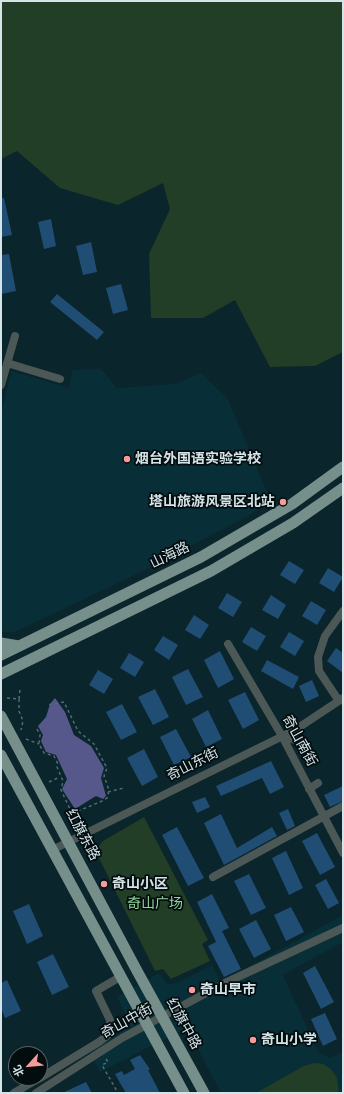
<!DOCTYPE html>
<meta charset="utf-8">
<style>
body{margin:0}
#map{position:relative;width:344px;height:1094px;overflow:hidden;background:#0a252b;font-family:Poppins,"Noto Sans SC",sans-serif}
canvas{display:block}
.frame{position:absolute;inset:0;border:2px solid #d4e4e7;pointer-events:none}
.north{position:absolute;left:8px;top:1046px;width:40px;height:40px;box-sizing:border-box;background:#030c0f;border:1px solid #576265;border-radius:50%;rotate:243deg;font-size:11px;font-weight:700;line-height:16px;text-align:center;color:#d4e4e7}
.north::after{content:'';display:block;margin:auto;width:14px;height:18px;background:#f59b9a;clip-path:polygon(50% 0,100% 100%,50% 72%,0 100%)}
</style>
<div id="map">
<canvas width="344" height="1094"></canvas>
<div class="frame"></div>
<div class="north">北</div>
</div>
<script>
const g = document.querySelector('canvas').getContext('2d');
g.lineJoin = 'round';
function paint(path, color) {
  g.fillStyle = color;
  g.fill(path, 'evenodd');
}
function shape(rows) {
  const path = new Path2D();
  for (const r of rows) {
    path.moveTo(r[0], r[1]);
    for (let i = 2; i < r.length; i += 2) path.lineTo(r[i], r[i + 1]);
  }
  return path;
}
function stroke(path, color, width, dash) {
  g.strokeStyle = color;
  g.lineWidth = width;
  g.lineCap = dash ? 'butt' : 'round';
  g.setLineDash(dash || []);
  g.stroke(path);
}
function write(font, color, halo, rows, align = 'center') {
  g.font = font + ' Poppins,"Noto Sans SC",sans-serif';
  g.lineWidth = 3.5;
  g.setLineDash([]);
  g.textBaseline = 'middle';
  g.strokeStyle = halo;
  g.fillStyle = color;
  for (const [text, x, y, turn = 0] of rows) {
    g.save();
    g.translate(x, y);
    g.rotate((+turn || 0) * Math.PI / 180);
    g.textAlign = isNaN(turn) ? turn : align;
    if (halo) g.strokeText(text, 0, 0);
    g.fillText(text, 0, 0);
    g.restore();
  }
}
const built = shape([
 [101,369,117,388,175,384,201,373,228,399,271,502,248,516,143,571,15,632,5,632,1,631,1,416,11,371,69,388,72,370],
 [343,915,343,942,283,975,318,1052,330,1058,343,1052,343,1093,221,1093,187,1028,100,1072,89,1051,131,1026,117,997,159,973,167,984,177,983,212,965,221,982]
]);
const green = shape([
 [1,1,343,1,343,352,315,366,270,367,235,300,203,318,151,318,149,254,170,209,163,183,118,205,60,188,17,151,1,159],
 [144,817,208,940,202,944,210,961,171,979,163,969,155,971,98,856,99,846,103,841],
 [314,1063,323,1064,331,1069,337,1078,339,1093,256,1093,304,1066]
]);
const water = shape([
 [55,698,65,712,74,735,91,746,104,768,101,778,106,796,103,799,96,796,75,809,62,789,67,779,56,755,46,752,41,741,43,735,38,726,46,717,50,704]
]);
const building = shape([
 [1,198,4,198,12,235,1,237],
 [51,219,56,246,44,249,38,222],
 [91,242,97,272,83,275,76,246],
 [9,254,16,291,1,294,1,255],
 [121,284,128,310,113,314,106,288],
 [57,294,104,332,97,340,50,302],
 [289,561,304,570,295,584,280,575],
 [328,568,343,577,334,592,319,583],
 [227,593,242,602,233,617,218,608],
 [271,595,286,605,278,619,262,610],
 [311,601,326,610,317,625,302,616],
 [194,615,209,625,200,639,185,630],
 [251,627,266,636,257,651,242,642],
 [289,632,304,641,295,656,280,647],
 [163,636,178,645,169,660,154,650],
 [336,648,343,653,343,673,327,661],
 [220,651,234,679,218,688,204,660],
 [129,653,144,662,135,677,120,668],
 [267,660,299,677,293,689,261,671],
 [188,669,203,697,186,705,172,677],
 [98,670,113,679,104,694,89,685],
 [312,680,319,696,306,702,299,686],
 [155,689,169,717,153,725,138,697],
 [245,692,259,720,243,729,228,700],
 [122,704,137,732,121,740,106,712],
 [208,710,222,739,206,747,192,719],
 [176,729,191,757,174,765,160,737],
 [144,749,158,777,142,786,127,758],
 [271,761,284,787,270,794,262,778,221,796,216,786],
 [343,786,343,801,330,807,324,795],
 [205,797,210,807,197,813,192,802],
 [288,809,295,826,287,830,279,813],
 [221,814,237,848,272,827,277,836,224,865,204,823],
 [177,827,204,878,188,886,162,835],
 [317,833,335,867,320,875,302,841],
 [286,851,303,888,289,895,272,858],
 [249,874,266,908,251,915,234,881],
 [326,879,339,903,328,909,315,885],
 [212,894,229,928,222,931,241,969,224,977,208,946,216,942,197,902],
 [29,904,43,936,27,944,13,911],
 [291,907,304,932,286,941,274,915],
 [256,920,271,949,254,958,239,929],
 [53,954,69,987,52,995,37,962],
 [315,966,334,1002,321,1009,303,973],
 [7,980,21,1011,5,1018,1,1008,1,983],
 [325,1013,337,1039,323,1046,311,1019],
 [140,1055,150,1069,148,1070,160,1093,126,1093,120,1083,115,1074,122,1071,124,1075,135,1069,130,1060],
 [86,1082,92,1093,62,1093]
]);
const path = shape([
 [7,698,19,699,19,711,23,721,21,730],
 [19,699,20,689],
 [37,729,40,735,39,744,44,753,54,756,58,764,57,767,63,781,61,790,70,809,78,811,100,802,107,798,109,790,104,776,107,768,94,744,78,731,64,702,47,705],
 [26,739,39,744],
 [49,782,60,777],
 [108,792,124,788],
 [106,1059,108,1062,102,1065,118,1093]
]);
const minor = shape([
 [7,363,60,379],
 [1,385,15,336],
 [228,644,282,736,343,853],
 [339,701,319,671,318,657,325,636,343,611],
 [282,736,301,742],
 [309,789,318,783],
 [52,850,295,730,343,698],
 [213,877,343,806],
 [40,1078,99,1042,108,1035,111,1029,110,1020,96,991,120,977],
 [14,1093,39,1078],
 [36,1093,122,1038,225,983,343,928]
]);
const major = shape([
 [1,643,19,646],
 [1,655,201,557,292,504,343,467],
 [1,674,211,571,293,523,343,488],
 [1,716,136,969,204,1093],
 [1,755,184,1093]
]);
const markers = [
 [127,459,4,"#f59b9a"],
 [283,502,4,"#f59b9a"],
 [104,884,4,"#f59b9a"],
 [192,990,4,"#f59b9a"],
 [253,1040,4,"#f59b9a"]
];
const poiNames = [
 ["烟台外国语实验学校",135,459],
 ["塔山旅游风景区北站",275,502,"right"],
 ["奇山小区",112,884],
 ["奇山早市",200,990],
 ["奇山小学",261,1040]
];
const streetNames = [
 ["山海路",170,556,-26],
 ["奇山南街",299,741,61],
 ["奇山东街",193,765,-27],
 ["红旗东路",82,835,62],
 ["奇山中街",127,1022,-29],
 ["红旗中路",183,1024,61]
];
const parkNames = [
 ["奇山广场",155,904]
];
paint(built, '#082f37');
paint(green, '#233e27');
paint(water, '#56588b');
paint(building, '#204d74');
stroke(path, '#546b70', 1.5, [3, 3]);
stroke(minor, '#4c5855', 8);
stroke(major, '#768f8a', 11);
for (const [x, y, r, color] of markers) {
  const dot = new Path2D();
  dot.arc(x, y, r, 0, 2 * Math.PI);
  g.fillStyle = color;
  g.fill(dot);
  stroke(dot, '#030c0f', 1.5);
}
write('bold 14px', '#d4e4e7', '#030c0f', poiNames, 'left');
write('14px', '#d4e4e7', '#030c0f', streetNames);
write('14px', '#90d798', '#030c0f', parkNames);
</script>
